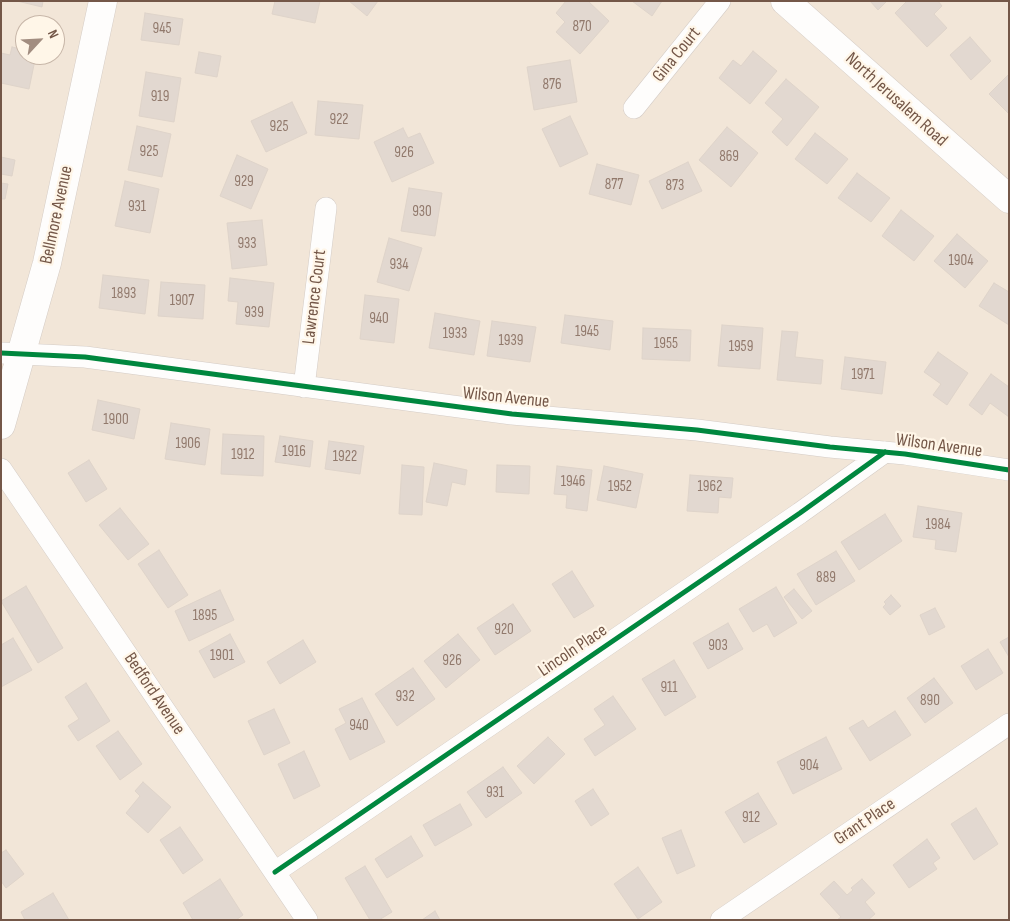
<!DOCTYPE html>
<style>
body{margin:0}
#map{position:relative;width:1010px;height:921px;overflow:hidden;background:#f6f1e8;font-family:"Sofia Sans Condensed",sans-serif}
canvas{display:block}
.frame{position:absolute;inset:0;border:2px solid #745748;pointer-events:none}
.north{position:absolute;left:15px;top:15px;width:50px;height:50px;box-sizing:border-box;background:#fff6e8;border:1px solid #c7b6a8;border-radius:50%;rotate:65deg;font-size:14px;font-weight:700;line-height:20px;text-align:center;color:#745748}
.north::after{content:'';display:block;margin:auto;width:18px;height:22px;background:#a28d80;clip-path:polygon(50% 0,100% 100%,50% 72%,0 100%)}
</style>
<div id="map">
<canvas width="1010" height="921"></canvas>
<div class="frame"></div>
<div class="north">N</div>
</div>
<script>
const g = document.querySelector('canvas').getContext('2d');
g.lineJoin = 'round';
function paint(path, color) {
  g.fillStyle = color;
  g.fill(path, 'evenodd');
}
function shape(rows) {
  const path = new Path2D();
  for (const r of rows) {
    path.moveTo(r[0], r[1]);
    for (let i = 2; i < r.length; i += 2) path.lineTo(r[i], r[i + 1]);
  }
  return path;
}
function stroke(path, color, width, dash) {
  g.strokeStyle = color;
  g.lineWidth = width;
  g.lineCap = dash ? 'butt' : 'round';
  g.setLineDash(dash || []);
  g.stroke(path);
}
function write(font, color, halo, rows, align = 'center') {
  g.font = font + ' "Sofia Sans Condensed",sans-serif';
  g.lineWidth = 4.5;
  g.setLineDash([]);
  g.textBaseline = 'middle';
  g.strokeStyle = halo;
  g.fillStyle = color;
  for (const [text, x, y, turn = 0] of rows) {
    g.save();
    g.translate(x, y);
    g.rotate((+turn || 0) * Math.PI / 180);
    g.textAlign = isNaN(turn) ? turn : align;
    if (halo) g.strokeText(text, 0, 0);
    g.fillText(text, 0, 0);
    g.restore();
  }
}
const residential = shape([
 [1,1,1009,1,1009,920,1,920],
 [25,25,55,25,55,55,25,55]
]);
const building = shape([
 [17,1,43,1,42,7,17,1],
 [275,1,320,1,315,23,272,14,275,1],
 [349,1,378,1,367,16,349,1],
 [566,1,588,1,609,21,580,54,556,32,565,22,556,13,566,1],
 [632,1,662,1,652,16,632,1],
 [870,1,887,1,878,10,870,1],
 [907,1,938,1,942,6,934,14,947,28,927,47,895,13,907,1],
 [145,13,183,19,179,45,141,40,145,13],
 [970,37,991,61,971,80,950,55,970,37],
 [12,47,25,50,25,55,36,55,29,89,1,83,1,53,10,55,12,47],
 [753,51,777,71,750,104,719,78,733,60,741,66,753,51],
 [199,52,221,56,217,77,195,73,199,52],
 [570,60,577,102,534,110,527,67,570,60],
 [146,72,181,78,174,122,139,116,146,72],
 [1009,74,1009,114,989,94,1009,74],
 [786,79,819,107,787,146,772,132,783,119,765,103,786,79],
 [318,101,363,105,359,139,315,135,318,101],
 [292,102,307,133,266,152,251,121,292,102],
 [570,116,588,154,560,167,542,129,570,116],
 [137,126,171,134,162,177,128,170,137,126],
 [727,127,758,153,731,187,699,160,727,127],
 [403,128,408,138,420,133,434,163,392,182,374,142,403,128],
 [815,133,848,159,827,184,795,159,815,133],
 [237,155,268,169,251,209,220,196,237,155],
 [1,157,15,160,12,176,1,174,1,157],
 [688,162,702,191,662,209,649,181,688,162],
 [597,164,639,175,631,205,589,194,597,164],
 [857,173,890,198,871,222,838,198,857,173],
 [125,181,159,189,150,233,115,226,125,181],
 [1,183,8,184,5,199,1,199,1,183],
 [409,188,442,193,435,236,401,231,409,188],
 [901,210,934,236,914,261,882,236,901,210],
 [262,220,267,265,232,269,227,223,262,220],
 [957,234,988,261,965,288,934,261,957,234],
 [389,238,422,248,409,291,377,282,389,238],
 [103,275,149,280,145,314,99,308,103,275],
 [230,278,274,283,269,327,236,324,238,302,228,301,230,278],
 [161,282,205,285,203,319,158,316,161,282],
 [994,283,1009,292,1009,325,979,306,994,283],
 [365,295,399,299,394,343,360,339,365,295],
 [435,313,480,321,474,355,429,348,435,313],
 [565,315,613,321,610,350,561,343,565,315],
 [492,321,536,327,530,362,487,356,492,321],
 [722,325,763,328,760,369,718,366,722,325],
 [643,328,691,330,690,361,642,359,643,328],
 [782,331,798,332,795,357,823,360,821,384,777,380,782,331],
 [938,352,968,373,947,405,933,395,941,384,924,372,938,352],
 [845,357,886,362,882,394,841,389,845,357],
 [991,374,1009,387,1009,417,990,403,982,415,969,405,991,374],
 [98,400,140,409,134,439,92,430,98,400],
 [171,423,210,429,205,465,165,459,171,423],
 [223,434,264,436,263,476,221,474,223,434],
 [280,436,313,441,310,467,275,462,280,436],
 [329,441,364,446,360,474,325,469,329,441],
 [89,460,107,489,86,502,68,473,89,460],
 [434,463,467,470,465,485,452,482,447,506,426,502,434,463],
 [402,465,424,467,422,515,399,514,402,465],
 [497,465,530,466,529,494,496,492,497,465],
 [557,466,592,470,587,511,566,508,567,495,554,494,557,466],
 [604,466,643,474,636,508,597,500,604,466],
 [690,475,733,478,731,498,719,497,718,513,687,511,690,475],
 [918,506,962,513,956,552,935,549,936,540,913,537,918,506],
 [120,508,149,544,128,560,99,525,120,508],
 [885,514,902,541,859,570,841,542,885,514],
 [159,550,188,595,168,608,138,564,159,550],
 [836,551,855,581,816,605,797,574,836,551],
 [572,571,594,606,574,618,552,584,572,571],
 [26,586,63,648,38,663,1,601,26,586],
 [776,587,797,623,774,637,767,624,753,632,739,609,776,587],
 [794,589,812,611,802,619,784,597,794,589],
 [220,590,234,620,189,641,175,611,220,590],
 [891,595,901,606,890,615,883,607,886,604,884,602,891,595],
 [513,604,531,631,495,655,477,628,513,604],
 [935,608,945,627,929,635,920,615,935,608],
 [728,623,743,649,708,669,693,643,728,623],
 [230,634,245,662,214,678,199,651,230,634],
 [458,634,480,660,446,688,424,661,458,634],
 [1009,637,1009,657,1000,642,1009,637],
 [13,638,32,670,1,687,1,645,13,638],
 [303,640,316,662,280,684,267,662,303,640],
 [988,649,1003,673,976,690,961,666,988,649],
 [674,660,696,697,665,716,642,679,674,660],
 [413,668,435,699,397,726,375,694,413,668],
 [934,678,953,703,925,723,907,698,934,678],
 [86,683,110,721,78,741,68,726,79,719,65,697,86,683],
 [613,696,636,729,595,756,584,739,605,725,594,709,613,696],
 [362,698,385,742,350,760,335,729,346,723,339,709,362,698],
 [274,709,290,743,264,755,248,721,274,709],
 [895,711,911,735,870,761,849,728,863,720,868,728,895,711],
 [118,731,142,764,120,780,96,746,118,731],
 [548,737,565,754,534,784,517,766,548,737],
 [826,737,842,769,793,794,777,762,826,737],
 [304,751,320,786,294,799,278,764,304,751],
 [503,767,522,793,486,818,467,792,503,767],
 [143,782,171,807,148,833,126,813,140,796,135,791,143,782],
 [593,789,609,814,591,826,575,801,593,789],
 [758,793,777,824,744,843,725,812,758,793],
 [460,804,472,825,435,846,423,825,460,804],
 [976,808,998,844,974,860,951,824,976,808],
 [180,827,203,860,183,874,160,840,180,827],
 [681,830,695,866,677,874,662,838,681,830],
 [411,836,423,856,387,878,375,859,411,836],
 [927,839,940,858,933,863,937,869,909,888,893,865,927,839],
 [6,850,24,874,6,888,1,881,1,853,6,850],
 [365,866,392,912,379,920,370,920,345,878,365,866],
 [638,867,662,902,638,919,614,884,638,867],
 [220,879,243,915,236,920,193,920,183,903,220,879],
 [862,879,875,893,865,902,875,914,868,920,837,920,841,917,820,894,834,881,847,895,853,890,851,888,862,879],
 [53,893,69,920,25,920,21,912,53,893],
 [435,911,440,920,422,920,435,911]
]);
const minor = shape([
 [634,108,720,1],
 [1,353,85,357,512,414,697,430,830,447,905,454,1009,470],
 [304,387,326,208],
 [1,469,307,920],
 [275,872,800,513,885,452],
 [721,920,1009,724]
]);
const secondary = shape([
 [785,1,1009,199],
 [1,425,47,263,103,1]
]);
const cycleway = shape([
 [1,353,85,357,512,414,697,430,830,447,905,454,1009,470],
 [275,872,800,513,885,452]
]);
const numberNames = [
 ["870",582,27],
 ["945",162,29],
 ["876",552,85],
 ["919",160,97],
 ["922",339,120],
 ["925",279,127],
 ["925",149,152],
 ["926",404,153],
 ["869",729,157],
 ["929",244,182],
 ["877",614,185],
 ["873",675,186],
 ["931",137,207],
 ["930",422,212],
 ["933",247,244],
 ["1904",961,261],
 ["934",399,265],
 ["1893",124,294],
 ["1907",182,301],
 ["939",254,313],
 ["940",379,319],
 ["1945",587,332],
 ["1933",455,334],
 ["1939",511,341],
 ["1955",666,344],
 ["1959",741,347],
 ["1971",863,375],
 ["1900",116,420],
 ["1906",188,444],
 ["1916",294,452],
 ["1912",243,455],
 ["1922",345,457],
 ["1946",573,482],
 ["1952",620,487],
 ["1962",710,487],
 ["1984",938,525],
 ["889",826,578],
 ["1895",205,616],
 ["920",504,630],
 ["903",718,646],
 ["1901",222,656],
 ["926",452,661],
 ["911",669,688],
 ["932",405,697],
 ["890",930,701],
 ["940",359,726],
 ["904",809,766],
 ["931",495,793],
 ["912",751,818]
];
const streetNames = [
 ["Gina Court",677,55,-51],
 ["North Jerusalem Road",896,100,42],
 ["Bellmore Avenue",57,215,-78],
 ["Lawrence Court",315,297,-83],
 ["Wilson Avenue",506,398,6],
 ["Wilson Avenue",939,446,8],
 ["Lincoln Place",573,651,-34],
 ["Bedford Avenue",154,694,56],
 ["Grant Place",865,822,-34]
];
paint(residential, '#f2e6d8');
paint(building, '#e2d8d0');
stroke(building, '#dfd4ca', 1);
stroke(minor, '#d4ccc6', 22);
stroke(secondary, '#d5ccc5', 29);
stroke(minor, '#fefdfc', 21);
stroke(secondary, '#fefdfc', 28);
stroke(cycleway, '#00873e', 5);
write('15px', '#91796c', null, numberNames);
write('18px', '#745748', '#fff6e8', streetNames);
</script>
